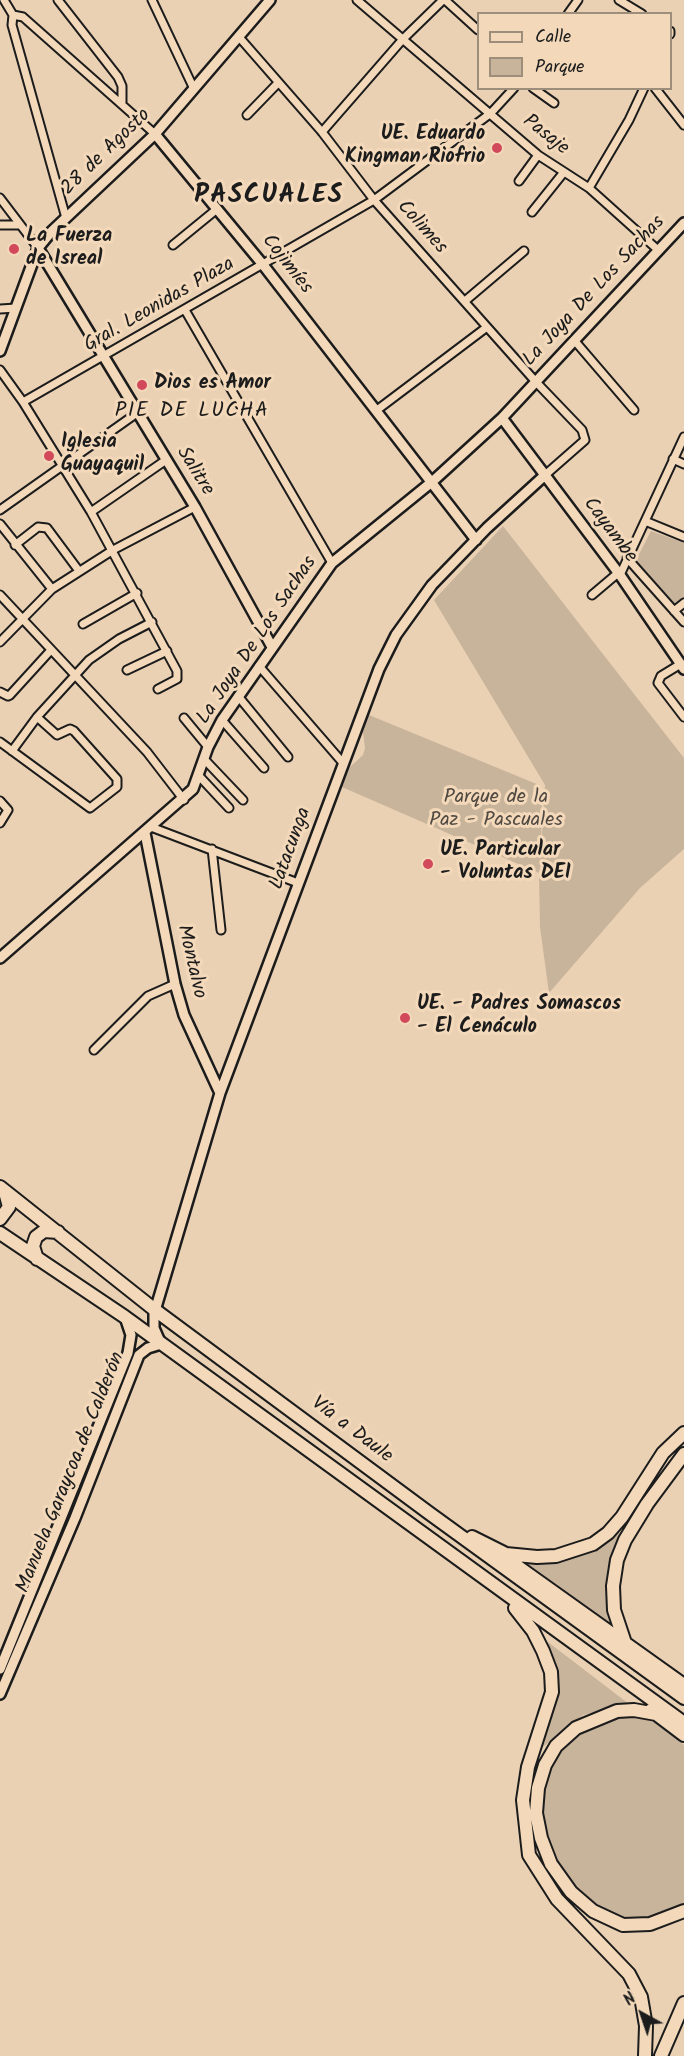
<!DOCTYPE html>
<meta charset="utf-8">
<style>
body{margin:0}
#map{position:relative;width:684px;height:2056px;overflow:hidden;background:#ead1b4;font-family:Kalam,sans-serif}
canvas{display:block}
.legend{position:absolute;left:477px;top:12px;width:195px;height:78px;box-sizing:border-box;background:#f3d9ba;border:2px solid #9d8d7b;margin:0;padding:8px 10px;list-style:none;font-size:18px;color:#1c1c1c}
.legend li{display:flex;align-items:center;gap:12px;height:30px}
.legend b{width:30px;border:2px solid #9d8d7b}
.north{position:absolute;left:612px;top:1984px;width:60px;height:60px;-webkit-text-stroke:4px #f3d9ba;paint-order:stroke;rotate:320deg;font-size:16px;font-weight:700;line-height:24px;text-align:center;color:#1c1c1c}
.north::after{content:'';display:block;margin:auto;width:21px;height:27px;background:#1c1c1c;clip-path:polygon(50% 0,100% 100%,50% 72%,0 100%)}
</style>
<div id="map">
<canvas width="684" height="2056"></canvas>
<ul class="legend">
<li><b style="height:8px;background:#f3d9ba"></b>Calle</li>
<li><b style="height:16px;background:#c8b39b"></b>Parque</li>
</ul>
<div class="north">N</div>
</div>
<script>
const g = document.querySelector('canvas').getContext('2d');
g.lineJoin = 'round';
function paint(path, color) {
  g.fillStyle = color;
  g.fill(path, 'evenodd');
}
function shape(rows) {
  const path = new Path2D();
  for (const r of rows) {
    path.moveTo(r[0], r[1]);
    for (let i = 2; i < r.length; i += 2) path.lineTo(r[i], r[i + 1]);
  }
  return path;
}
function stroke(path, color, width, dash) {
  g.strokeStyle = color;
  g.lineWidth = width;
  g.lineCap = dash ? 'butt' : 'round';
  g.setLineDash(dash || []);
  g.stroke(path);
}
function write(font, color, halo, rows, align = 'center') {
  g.font = font + ' Kalam,sans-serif';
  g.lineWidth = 6;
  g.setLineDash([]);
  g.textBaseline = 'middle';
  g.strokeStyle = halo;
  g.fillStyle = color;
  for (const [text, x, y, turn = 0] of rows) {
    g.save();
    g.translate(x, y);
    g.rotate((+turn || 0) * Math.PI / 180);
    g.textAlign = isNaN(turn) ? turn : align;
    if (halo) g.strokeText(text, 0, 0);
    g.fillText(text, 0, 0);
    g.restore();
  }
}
const green = shape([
 [503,526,684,758,684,849,640,888,549,993,540,927,539,873,342,787,350,767,363,755,365,748,363,732,369,715,539,785,537,790,542,792,541,850,545,785,434,600],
 [651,531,684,543,684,599,674,607,635,562],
 [620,1531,607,1580,610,1628,510,1557,566,1558],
 [548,1642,629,1704,583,1715,543,1747,556,1698],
 [632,1716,654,1722,684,1745,684,1907,657,1918,629,1921,605,1912,578,1894,555,1863,542,1819,541,1798,545,1778,555,1756,571,1739,607,1718]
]);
const street = shape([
 [4,0,13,15,12,25,66,218],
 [58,0,118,77,122,86,122,102],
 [152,0,194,89],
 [357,0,538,155,589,188,658,250],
 [445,0,478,30],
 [619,0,642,14],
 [568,14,578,0],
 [13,15,23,17,155,134],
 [670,31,670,34],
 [239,37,322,132,374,200,536,382,582,430,585,440,544,476],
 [533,88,554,103],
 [655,88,684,125],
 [247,115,278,83],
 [322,132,403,39,443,0],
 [519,181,538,155],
 [589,188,629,120,644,88],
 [0,198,38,248],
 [532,212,564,172],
 [0,225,19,225],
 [173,245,217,209],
 [465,301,524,251],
 [0,309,16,308],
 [185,310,332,563],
 [574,340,634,410],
 [0,370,23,402,91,512,177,671,177,679,158,689],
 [23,402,374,200,491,113,514,88],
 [377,410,487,327],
 [673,459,684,464],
 [0,510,137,413],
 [91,512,166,460],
 [645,521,684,537],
 [0,524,52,589],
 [15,545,38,527,47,528,79,571],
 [627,558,684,622],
 [620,575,684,437],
 [0,595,147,752,184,800],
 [592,595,618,573],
 [674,611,684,603],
 [83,624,137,593],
 [0,642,52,589,113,550,195,507],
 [679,665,661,676,658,683,684,717],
 [259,666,343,763],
 [127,670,167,651],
 [0,692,8,696,10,695,51,650],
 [238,696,288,757],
 [184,718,208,747],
 [222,720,264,768],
 [0,742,90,808,117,787,117,779,74,731,70,729,57,735,37,717],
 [12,751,37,717,89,660,119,639,152,622],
 [205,760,243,800],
 [200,777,229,808],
 [0,801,8,810,0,823],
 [151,827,298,883],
 [212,849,221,930],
 [94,1050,148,996,175,984]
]);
const secondary = shape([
 [155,134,264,266,476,540],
 [38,248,195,507,272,647],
 [0,351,38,248,52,231,155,134,270,0],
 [502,418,620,575,684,669],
 [145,833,175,984,184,1015,220,1093],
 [0,958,193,789,208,747,222,720,332,563,433,481,502,418,684,223],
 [0,1669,128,1353,131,1335,125,1317],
 [0,1694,75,1518,139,1355,148,1348,161,1344,154,1328,154,1314,220,1093,379,669,396,635,432,585,487,528,544,476]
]);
const highway = shape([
 [0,1187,155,1310,429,1513,684,1698],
 [0,1219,9,1207,5,1192],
 [0,1233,125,1317,684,1723],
 [37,1259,33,1246,36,1237,44,1231,58,1232],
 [472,1537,506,1554,537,1557,556,1556,593,1544,608,1533,622,1517,663,1453,684,1433],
 [500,1554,684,1685],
 [515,1608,533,1631,543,1651,551,1672,552,1692,528,1767,523,1800,529,1855,557,1899,629,1974,641,1997,646,2026,645,2056],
 [625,1643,614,1610,613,1586,617,1560,625,1540,647,1504,684,1454],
 [651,1710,684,1735],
 [656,1714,634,1710,617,1711,576,1728,556,1746,545,1765,538,1788,536,1813,541,1838,551,1864,571,1892,593,1911,623,1925,650,1924,684,1911],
 [661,2056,684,2003]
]);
const markers = [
 [497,148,6,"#d1495b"],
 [14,249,6,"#d1495b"],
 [142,385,6,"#d1495b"],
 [49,456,6,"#d1495b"],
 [428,864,6,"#d1495b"],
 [405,1018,6,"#d1495b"]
];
const poiNames = [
 ["UE. Eduardo",485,136,"right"],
 ["Kingman Riofrio",485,159,"right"],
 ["La Fuerza",26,238],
 ["de Isreal",26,261],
 ["Dios es Amor",154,385],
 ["Iglesia",61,444],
 ["Guayaquil",61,467],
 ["UE. Particular",440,852],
 ["- Voluntas DEI",440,875],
 ["UE. - Padres Somascos",417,1006],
 ["- El Cenáculo",417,1029]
];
const streetNames = [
 ["Pasaje",545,136,38],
 ["28 de Agosto",107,153,-44],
 ["Colimes",421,228,48],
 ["Cojimíes",286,265,52],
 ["La Joya De Los Sachas",595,292,-47],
 ["Gral. Leonidas Plaza",160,306,-30],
 ["Salitre",194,472,58],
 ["Cayambe",609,531,53],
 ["La Joya De Los Sachas",258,641,-56],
 ["Latacunga",292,849,-70],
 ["Montalvo",190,962,77],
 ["Vía a Daule",351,1431,37],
 ["Manuela Garaycoa de Calderón",72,1473,-68]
];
const parkNames = [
 ["Parque de la",496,799],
 ["Paz - Pascuales",496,822]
];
const neighbourhoodNames = [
 ["PIE DE LUCHA",192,412]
];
const districtNames = [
 ["PASCUALES",269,198]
];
paint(green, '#c8b39b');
stroke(street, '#1c1c1c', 11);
stroke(secondary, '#1c1c1c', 14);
stroke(highway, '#1c1c1c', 16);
stroke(street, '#f3d9ba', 7);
stroke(secondary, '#f3d9ba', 9);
stroke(highway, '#f3d9ba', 12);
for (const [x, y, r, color] of markers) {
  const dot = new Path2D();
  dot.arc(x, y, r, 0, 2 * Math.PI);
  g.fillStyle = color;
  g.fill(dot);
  stroke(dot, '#f3d9ba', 2);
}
write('bold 20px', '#1c1c1c', '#f3d9ba', poiNames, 'left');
write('20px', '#1c1c1c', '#f3d9ba', streetNames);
write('20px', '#504942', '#f3d9ba', parkNames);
g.letterSpacing = '1.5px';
write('21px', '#1c1c1c', '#f3d9ba', neighbourhoodNames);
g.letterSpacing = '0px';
g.letterSpacing = '1.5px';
write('bold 26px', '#1c1c1c', '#f3d9ba', districtNames);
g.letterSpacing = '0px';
</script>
